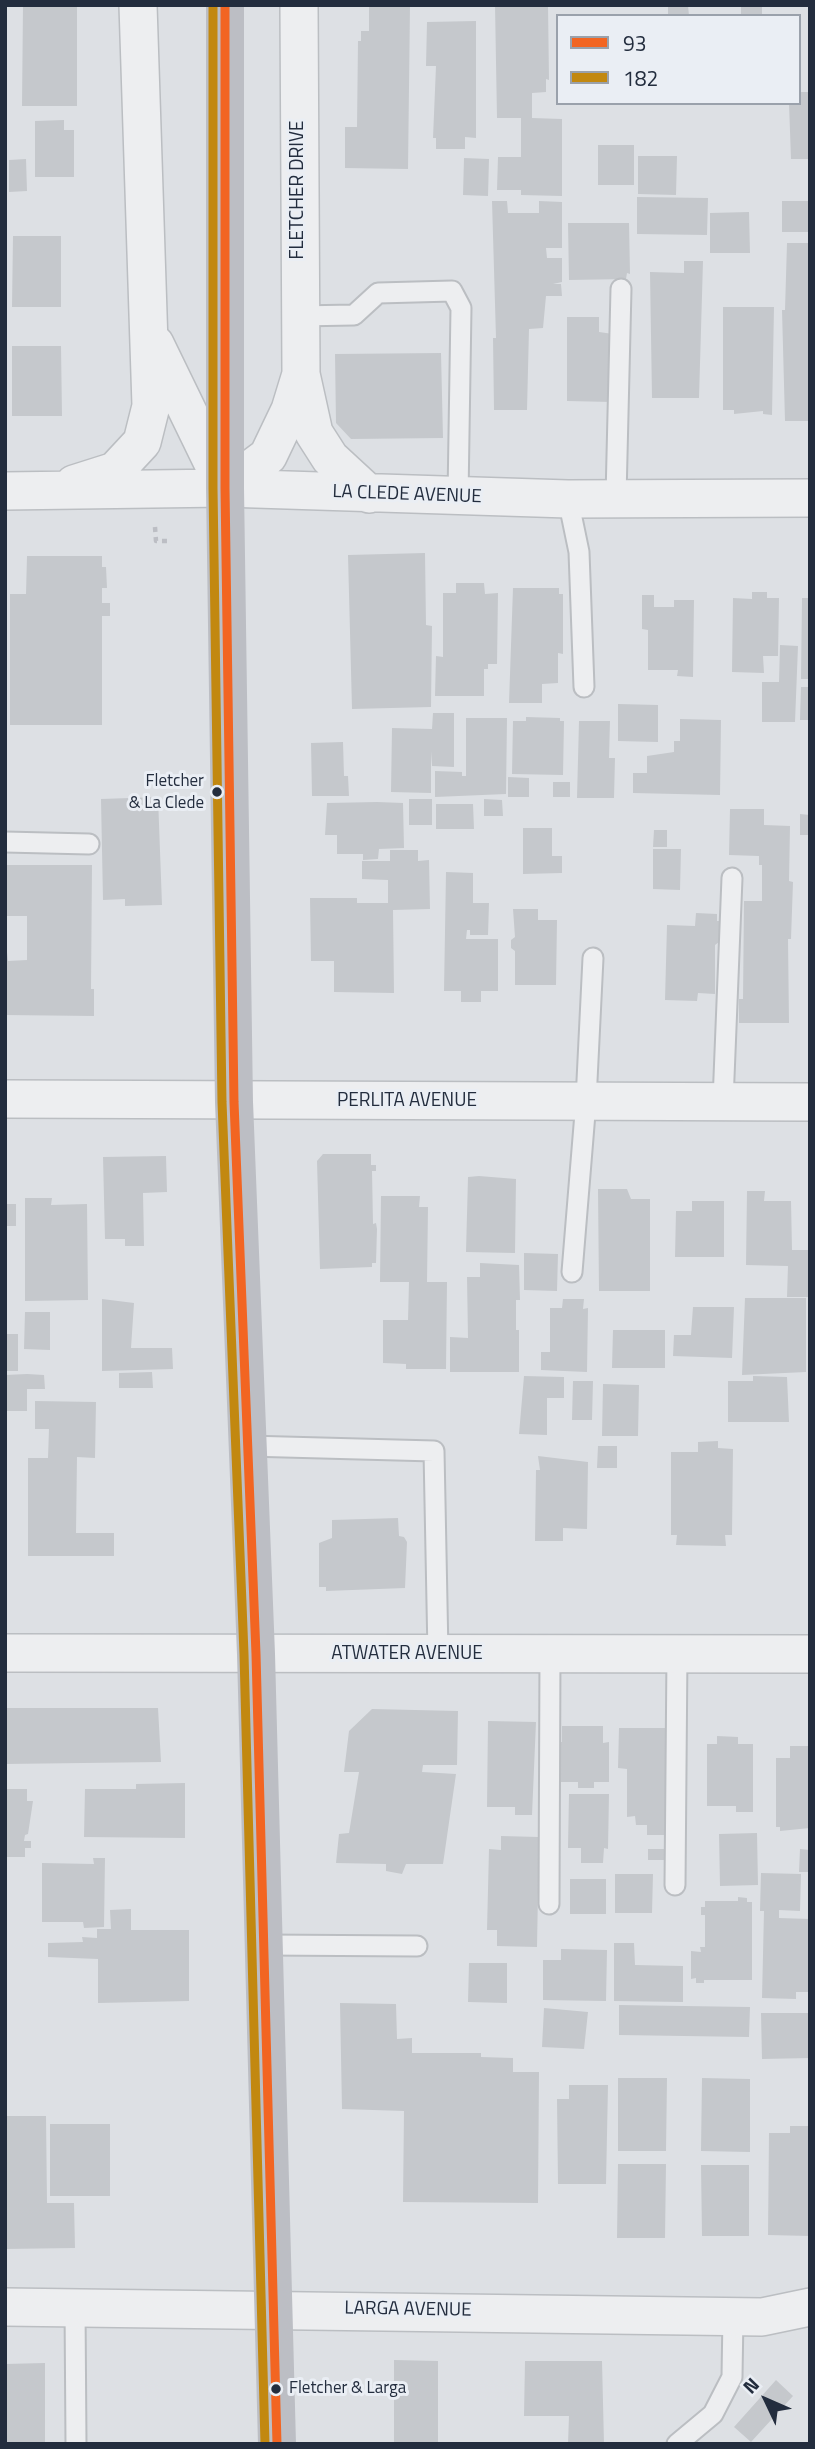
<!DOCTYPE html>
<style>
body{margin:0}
#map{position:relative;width:815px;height:2449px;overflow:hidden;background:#dde0e4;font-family:"Titillium Web",sans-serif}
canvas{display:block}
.frame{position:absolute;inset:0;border:7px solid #232d3e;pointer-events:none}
.legend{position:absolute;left:556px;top:14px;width:245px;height:91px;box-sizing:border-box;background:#eaeef4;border:2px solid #9aa1ab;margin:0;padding:9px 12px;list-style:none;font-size:21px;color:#232d3e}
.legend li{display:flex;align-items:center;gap:14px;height:35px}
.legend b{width:35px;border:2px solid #9aa1ab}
.north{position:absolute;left:731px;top:2365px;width:70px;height:70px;-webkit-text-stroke:5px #eaeef4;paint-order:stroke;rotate:314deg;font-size:19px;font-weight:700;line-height:28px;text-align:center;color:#232d3e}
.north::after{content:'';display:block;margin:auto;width:24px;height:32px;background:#232d3e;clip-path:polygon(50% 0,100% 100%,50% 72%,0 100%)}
</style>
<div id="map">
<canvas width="815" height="2449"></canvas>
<div class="frame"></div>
<ul class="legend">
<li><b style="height:9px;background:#f26522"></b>93</li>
<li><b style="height:9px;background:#c28810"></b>182</li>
</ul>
<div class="north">N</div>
</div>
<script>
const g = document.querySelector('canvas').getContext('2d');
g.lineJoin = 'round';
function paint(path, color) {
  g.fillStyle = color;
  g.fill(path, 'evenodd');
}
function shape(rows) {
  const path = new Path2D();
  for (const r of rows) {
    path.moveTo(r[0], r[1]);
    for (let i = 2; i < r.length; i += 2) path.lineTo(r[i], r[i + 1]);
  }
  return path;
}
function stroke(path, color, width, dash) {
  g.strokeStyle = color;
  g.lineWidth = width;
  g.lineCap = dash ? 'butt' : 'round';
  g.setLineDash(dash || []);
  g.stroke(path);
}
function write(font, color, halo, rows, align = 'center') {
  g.font = font + ' "Titillium Web",sans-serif';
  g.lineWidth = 6;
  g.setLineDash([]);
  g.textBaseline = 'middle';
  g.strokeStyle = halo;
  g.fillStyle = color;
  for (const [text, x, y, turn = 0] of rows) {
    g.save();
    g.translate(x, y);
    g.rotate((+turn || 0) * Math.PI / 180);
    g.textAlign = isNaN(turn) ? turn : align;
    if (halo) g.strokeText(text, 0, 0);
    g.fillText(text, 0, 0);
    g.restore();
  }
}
const building = shape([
 [23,5,77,5,77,106,22,106],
 [369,5,410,5,408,169,345,168,345,127,357,127,358,41,361,41,361,31,369,31],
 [495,5,548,5,549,80,546,79,546,92,532,93,532,118,562,119,562,196,521,195,521,190,497,190,498,157,521,157,521,118,497,118],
 [668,5,688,5,689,16,668,16],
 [741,5,762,5,762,16,741,16],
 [476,21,476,138,465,137,465,149,436,149,436,138,433,138,436,66,426,66,427,22],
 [799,92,810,92,810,159,791,159,789,103,799,103],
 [64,120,64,130,74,130,74,177,35,177,35,121],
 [598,145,634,145,634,185,598,185],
 [638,156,677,156,676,195,638,194],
 [464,158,489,159,488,196,463,195],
 [26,159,27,191,9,192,9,160],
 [637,197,708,198,707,235,637,234],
 [492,201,507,201,508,213,539,213,539,201,562,202,562,248,546,248,547,258,562,258,562,282,553,284,561,284,562,296,546,296,543,328,529,329,527,410,494,410,493,338,496,338],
 [782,201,810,201,810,232,782,232],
 [749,212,750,253,710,253,710,213],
 [568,223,629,223,630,274,627,273,626,279,569,280],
 [13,236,61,236,61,307,12,307],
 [787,243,810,243,810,421,785,421,782,310,785,310],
 [684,261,703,261,699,398,652,398,650,272,684,273],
 [723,307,774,307,772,415,763,414,763,411,734,414,734,410,723,410],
 [567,317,599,317,599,332,613,334,612,402,567,401],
 [12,346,61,346,62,416,12,416],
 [441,353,443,438,351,439,336,423,335,354],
 [425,553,426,625,432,626,431,707,352,709,348,555],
 [27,556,102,556,102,567,106,567,107,588,102,588,102,603,110,603,110,616,102,616,102,725,10,725,10,594,26,594],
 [456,583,484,583,485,594,498,593,497,664,488,664,488,669,484,669,484,696,435,696,436,656,443,657,443,593,456,593],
 [513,588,559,588,559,594,563,594,563,654,558,653,558,683,542,684,542,703,509,703],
 [752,592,767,592,767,598,779,598,778,656,763,656,764,673,732,672,733,598,752,599],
 [642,595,654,595,654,607,674,607,674,600,694,600,693,677,677,676,678,670,648,670,648,630,642,629],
 [802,598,810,598,810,679,801,679],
 [780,645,798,646,795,722,762,722,762,682,779,682],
 [801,687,810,687,810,720,800,720],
 [618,704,658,705,658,742,618,741],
 [433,713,454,713,454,767,432,766,431,751,431,793,391,792,392,728,432,729],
 [526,717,560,718,560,721,564,721,563,775,512,774,513,721,526,721],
 [466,718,507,718,506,794,435,797,435,771,462,772,462,776,466,776],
 [680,719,721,720,720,795,633,793,633,773,647,773,647,756,674,752,674,741,680,741],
 [579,721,610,721,609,758,615,758,614,798,577,798],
 [343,742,344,776,348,776,349,796,312,796,311,743],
 [508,777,529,778,529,797,508,797],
 [553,782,570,782,570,797,553,797],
 [158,797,162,905,125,906,125,899,103,900,101,799],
 [409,799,432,799,432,825,409,825],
 [484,799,502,800,503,816,484,816],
 [377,802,403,803,404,848,379,849,378,859,363,860,363,854,337,854,337,835,325,835,327,803],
 [436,804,473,804,474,829,436,829],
 [730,809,764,809,764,825,790,826,789,881,793,882,791,939,788,939,789,1023,739,1023,739,999,743,999,744,901,762,901,762,865,759,865,759,856,729,855],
 [800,814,810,815,810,835,800,835],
 [523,828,552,828,552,856,562,856,562,873,523,874],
 [654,830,667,830,667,847,653,847],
 [653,849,681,849,680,890,653,889],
 [390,850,418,850,418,861,429,860,430,909,393,910,394,993,334,992,334,961,311,961,310,898,357,898,357,903,388,903,388,880,362,879,362,861,390,861],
 [5,865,92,865,91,989,94,989,94,1016,5,1015,5,934,8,961,27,960,27,916,5,916],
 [446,872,473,873,473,903,489,903,488,935,470,935,470,930,467,930,466,939,498,939,498,991,481,991,481,1002,461,1002,461,991,444,991],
 [513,909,538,909,538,920,557,920,556,985,515,985,515,951,511,948,511,940,515,937],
 [696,913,717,914,717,921,720,921,719,942,715,945,715,994,698,993,697,1001,665,1000,667,925,695,926],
 [323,1154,371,1154,371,1165,376,1165,376,1171,372,1171,373,1224,376,1223,377,1229,376,1263,372,1263,372,1267,320,1269,317,1161],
 [166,1156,167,1192,143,1193,144,1246,125,1246,125,1239,105,1239,103,1157],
 [479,1176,516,1179,515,1253,466,1252,468,1177],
 [598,1189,627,1189,631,1199,650,1199,650,1291,599,1291],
 [747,1191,765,1191,764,1201,791,1201,792,1250,810,1250,810,1297,787,1297,788,1266,746,1265],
 [381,1196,420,1196,419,1207,428,1207,427,1282,447,1282,446,1369,406,1369,406,1364,383,1363,383,1320,408,1320,409,1282,380,1282],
 [25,1198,52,1198,51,1205,87,1204,88,1300,25,1301],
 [692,1201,724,1201,724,1257,675,1257,676,1211,692,1211],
 [5,1204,16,1204,16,1226,5,1226],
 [524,1253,558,1254,557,1291,524,1290],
 [480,1263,519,1265,520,1300,516,1300,516,1330,519,1330,519,1372,450,1372,450,1337,468,1338,467,1277,480,1277],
 [745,1298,806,1298,806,1372,742,1375],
 [102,1299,134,1303,131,1348,172,1348,173,1369,102,1371],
 [563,1299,584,1299,583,1309,588,1308,587,1372,541,1370,541,1352,550,1352,550,1308,562,1308],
 [693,1307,734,1307,732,1358,673,1356,674,1335,691,1335],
 [25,1312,50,1312,50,1350,24,1349],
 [613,1330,665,1330,665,1368,612,1368],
 [5,1334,18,1334,18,1371,5,1371],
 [152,1372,153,1388,119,1388,119,1373],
 [27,1374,44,1375,45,1389,27,1389,27,1411,5,1411,5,1375],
 [524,1376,564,1377,564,1398,547,1398,547,1435,519,1434],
 [753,1376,787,1377,789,1422,728,1422,728,1381,753,1381],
 [573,1381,593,1381,592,1420,572,1420],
 [603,1384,639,1385,638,1436,602,1436],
 [35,1401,96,1402,95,1458,77,1457,76,1533,114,1533,114,1556,28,1556,28,1458,48,1458,49,1429,35,1429],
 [718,1441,718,1448,733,1449,732,1535,725,1535,726,1546,676,1545,677,1535,671,1535,671,1452,698,1452,698,1442],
 [598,1446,617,1446,617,1468,597,1468],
 [538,1456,588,1462,587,1529,563,1528,563,1541,535,1541,536,1470,540,1470],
 [398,1518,399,1536,404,1537,407,1542,405,1588,326,1591,326,1587,319,1587,319,1543,332,1538,332,1520],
 [5,1708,158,1708,161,1762,5,1764],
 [372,1709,458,1711,457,1765,423,1765,422,1772,456,1774,443,1864,406,1864,402,1874,386,1871,386,1864,336,1863,339,1834,349,1833,359,1772,344,1772,349,1731],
 [488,1721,536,1722,532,1815,515,1815,515,1807,487,1807],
 [562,1726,603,1726,603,1743,609,1742,609,1782,594,1782,594,1788,578,1788,578,1782,554,1782,555,1742,562,1742],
 [619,1728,671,1728,671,1835,647,1835,647,1825,636,1825,635,1816,627,1817,627,1769,618,1768],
 [717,1736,738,1737,738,1744,753,1744,753,1812,736,1812,736,1806,707,1806,707,1744,717,1744],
 [790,1746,810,1746,810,1828,780,1831,780,1827,776,1827,776,1758,790,1758],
 [185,1783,185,1838,84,1837,85,1789,136,1789,136,1784],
 [5,1789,27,1789,27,1801,33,1801,28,1834,25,1835,24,1841,31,1841,31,1848,25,1848,25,1857,5,1857],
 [569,1794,609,1794,608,1849,604,1848,603,1863,581,1863,581,1848,568,1848],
 [757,1833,758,1885,720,1886,719,1834],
 [501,1836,539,1837,537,1947,497,1946,497,1930,487,1930,489,1849,501,1850],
 [648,1849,669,1849,669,1860,648,1860],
 [800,1849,810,1850,810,1872,799,1872],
 [93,1858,105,1858,104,1927,84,1928,83,1922,42,1922,42,1863,94,1864],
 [761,1873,801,1874,800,1911,779,1910,779,1918,810,1919,810,1992,796,1992,796,1999,762,1998,764,1911,760,1911],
 [615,1874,653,1874,652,1913,615,1913],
 [570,1879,606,1879,606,1914,570,1914],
 [738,1897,747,1898,747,1902,752,1902,752,1980,704,1980,704,1983,696,1983,696,1978,691,1979,691,1951,701,1952,700,1947,705,1947,705,1915,701,1915,701,1907,705,1907,705,1901,738,1901],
 [131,1909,131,1930,189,1930,189,2001,98,2003,98,1959,48,1957,48,1943,83,1942,82,1937,97,1938,97,1929,111,1929,110,1910],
 [614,1943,634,1943,635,1965,683,1966,683,2002,614,2001],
 [561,1949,607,1950,606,2001,543,2000,543,1960,561,1960],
 [469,1963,507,1963,507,2003,468,2002],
 [340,2003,396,2004,397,2039,412,2038,412,2053,481,2053,481,2057,513,2058,513,2072,539,2072,538,2203,403,2202,404,2111,342,2109],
 [619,2005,750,2007,749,2037,619,2035],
 [544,2008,588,2012,584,2049,542,2047],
 [761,2013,810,2013,810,2058,762,2059],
 [618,2078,667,2078,666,2151,618,2151],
 [702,2078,750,2079,750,2152,701,2151],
 [569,2085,608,2085,606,2184,558,2184,557,2099,569,2099],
 [5,2116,46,2116,47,2203,74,2203,75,2248,5,2249],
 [50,2124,110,2124,110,2196,50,2196],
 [790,2126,810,2126,810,2236,768,2235,769,2133,790,2133],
 [618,2164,666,2164,665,2238,617,2238],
 [701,2165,749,2165,749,2236,702,2236],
 [394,2360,438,2361,438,2444,394,2444],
 [525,2361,602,2361,604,2444,568,2444,569,2416,524,2416],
 [45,2363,45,2444,5,2444,5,2364],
 [776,2380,793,2396,751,2442,734,2427]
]);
const path = shape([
 [155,527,156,541,170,541]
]);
const service = shape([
 [298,316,354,315,378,293,452,291,461,308,458,496],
 [616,497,621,289],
 [568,499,579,552,584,687],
 [5,842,89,844],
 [723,1102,732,878],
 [572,1272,586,1101,593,958],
 [247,1446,434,1451,438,1654],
 [675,1885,677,1653],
 [549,1904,550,1654],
 [264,1945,417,1946],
 [75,2306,76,2444],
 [677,2444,713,2414,732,2377,733,2316]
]);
const minor = shape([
 [299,5,301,374,314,433,330,458,369,494],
 [155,344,225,488],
 [74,484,115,471,142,442,151,406,138,5],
 [225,488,268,456,290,410,301,374],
 [5,491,225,488,568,499,810,498],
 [5,1099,810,1102],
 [5,1653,810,1654],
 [5,2307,762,2317,810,2307]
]);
const secondary = shape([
 [225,5,225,488,234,1102,256,1654,277,2444]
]);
const bus1 = shape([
 [225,5,225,488,234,1102,256,1654,277,2444]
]);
const bus2 = shape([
 [213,5,213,488,222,1102,244,1654,265,2444]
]);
const markers = [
 [217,792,6,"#232d3e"],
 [276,2389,6,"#232d3e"]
];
const busNames = [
 ["Fletcher",204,782],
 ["& La Clede",204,804],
 ["Fletcher & Larga",289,2389,"left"]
];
const streetNames = [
 ["FLETCHER DRIVE",298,190,-90],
 ["LA CLEDE AVENUE",407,495,2],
 ["PERLITA AVENUE",407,1101],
 ["ATWATER AVENUE",407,1654],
 ["LARGA AVENUE",408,2310,1]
];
paint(building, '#c5c8cc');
stroke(service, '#bbbec2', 23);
stroke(minor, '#bbbec2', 40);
stroke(path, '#bcbec4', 4.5, [5, 5]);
stroke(service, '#edeef0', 19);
stroke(minor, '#edeef0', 37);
stroke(secondary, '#bcbec4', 38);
stroke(bus1, '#f26522', 9);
stroke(bus2, '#c28810', 9);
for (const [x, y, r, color] of markers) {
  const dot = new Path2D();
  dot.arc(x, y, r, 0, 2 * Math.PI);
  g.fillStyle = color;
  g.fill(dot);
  stroke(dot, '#eaeef4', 2.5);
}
write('17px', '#232d3e', '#eaeef4', busNames, 'right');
write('19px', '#232d3e', '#eaeef4', streetNames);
</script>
